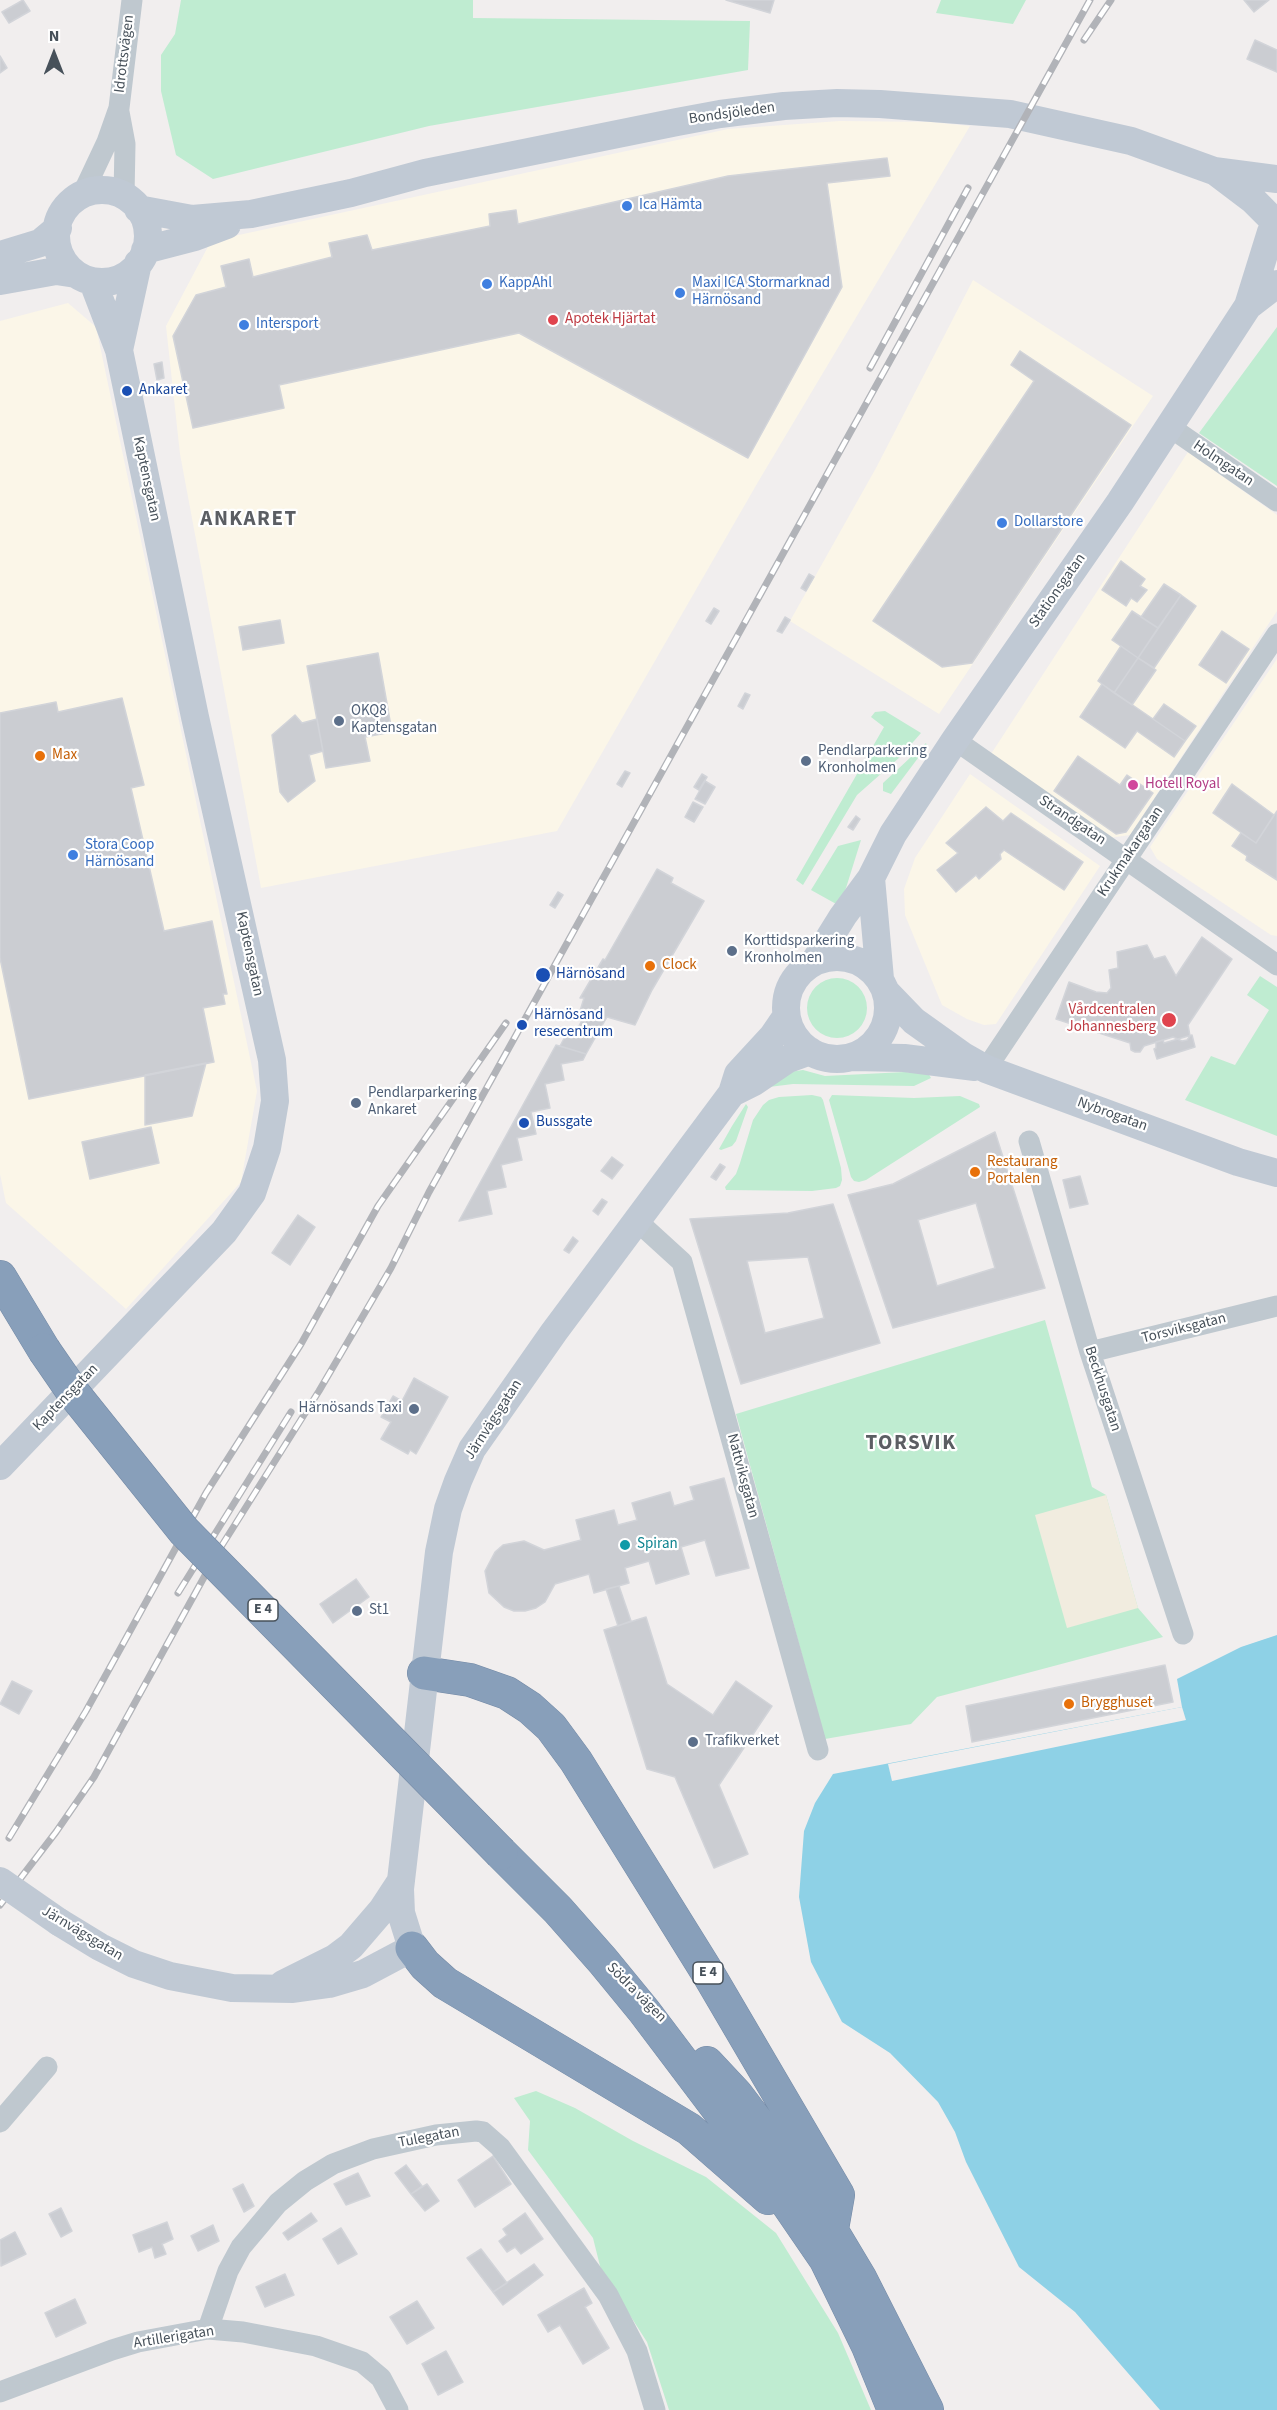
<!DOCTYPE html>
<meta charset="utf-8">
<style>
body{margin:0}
#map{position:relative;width:1277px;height:2410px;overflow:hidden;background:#f1eeee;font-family:"Source Sans 3",sans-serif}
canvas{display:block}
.north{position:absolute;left:24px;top:24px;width:60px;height:60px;-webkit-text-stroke:4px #fff;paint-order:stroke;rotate:0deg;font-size:16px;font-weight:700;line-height:24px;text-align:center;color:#47515a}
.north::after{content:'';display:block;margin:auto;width:21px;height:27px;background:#47515a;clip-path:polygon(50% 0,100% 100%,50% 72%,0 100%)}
</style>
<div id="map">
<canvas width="1277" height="2410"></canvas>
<div class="north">N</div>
</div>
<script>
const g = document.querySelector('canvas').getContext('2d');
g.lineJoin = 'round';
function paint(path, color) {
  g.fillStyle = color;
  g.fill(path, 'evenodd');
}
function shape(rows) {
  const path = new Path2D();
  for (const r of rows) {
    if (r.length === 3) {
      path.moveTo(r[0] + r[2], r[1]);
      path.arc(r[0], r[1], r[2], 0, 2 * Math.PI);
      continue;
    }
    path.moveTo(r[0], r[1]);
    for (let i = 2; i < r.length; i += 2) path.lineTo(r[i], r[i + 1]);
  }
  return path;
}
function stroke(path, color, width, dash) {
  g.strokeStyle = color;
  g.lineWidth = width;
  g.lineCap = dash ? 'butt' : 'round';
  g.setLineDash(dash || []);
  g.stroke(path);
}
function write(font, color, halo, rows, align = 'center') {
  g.font = font + ' "Source Sans 3",sans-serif';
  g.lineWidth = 4.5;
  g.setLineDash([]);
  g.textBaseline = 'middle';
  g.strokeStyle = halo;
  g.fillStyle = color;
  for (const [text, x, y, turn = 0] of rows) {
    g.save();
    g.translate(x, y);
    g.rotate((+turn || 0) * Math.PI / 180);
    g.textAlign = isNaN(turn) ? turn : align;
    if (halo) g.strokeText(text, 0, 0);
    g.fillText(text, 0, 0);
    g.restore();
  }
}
const commercial = shape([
 [840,121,930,122,970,126,758,482,557,831,261,888,180,454,166,326,211,241,728,129],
 [973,280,1153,396,939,714,790,621,876,468],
 [68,303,96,327,257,1091,241,1182,126,1309,6,1203,0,1174,0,321],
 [1188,452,1277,515,1277,611,1130,835,1109,838,991,754],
 [1277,659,1277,936,1271,935,1157,859,1150,847],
 [970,774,1100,866,996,1024,984,1025,967,1019,942,1005,905,915,904,889,915,858]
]);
const green = shape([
 [181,0,473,0,473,18,750,21,748,70,429,126,213,179,176,155,161,91,161,55,175,34],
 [941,0,1026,0,1013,24,936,13],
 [1277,327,1277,486,1199,433],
 [885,711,921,733,900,757,857,795,803,885,796,880,884,727,871,717,875,712],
 [926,743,927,746,891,794,883,791,883,783],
 [861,840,846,888,838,905,811,890,838,846],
 [1260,976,1277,987,1277,1136,1185,1100,1211,1056,1235,1065,1269,1010,1247,995],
 [837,1008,30],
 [803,1070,825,1076,905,1072,928,1073,931,1078,914,1086,793,1084,769,1087,789,1072],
 [812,1095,821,1097,823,1100,841,1168,842,1180,840,1186,836,1188,812,1191,726,1190,725,1187,736,1174,740,1163,753,1120,763,1105,769,1100,779,1097],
 [832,1095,914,1098,960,1096,979,1104,980,1107,866,1180,859,1182,854,1181,851,1177,829,1100],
 [746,1104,748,1107,736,1141,732,1146,721,1150,719,1149,732,1126],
 [1045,1320,1092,1487,1106,1495,1138,1608,1163,1637,937,1697,911,1724,825,1739,736,1414],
 [536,2091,575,2108,633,2141,706,2177,776,2233,838,2333,871,2410,669,2410,647,2342,601,2270,593,2238,528,2150,530,2121,514,2098]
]);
const sand = shape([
 [1106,1495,1138,1608,1067,1628,1035,1515]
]);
const water = shape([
 [1277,1635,1277,2410,1160,2410,1075,2312,1019,2267,966,2162,955,2132,938,2102,890,2053,842,2022,811,1962,799,1897,804,1831,815,1803,833,1774,1182,1707,1177,1679,1241,1647]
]);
const pier = shape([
 [1182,1707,1186,1720,892,1781,888,1764]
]);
const building = shape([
 [23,0,30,11,9,23,2,12,23,0],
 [726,0,774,0,770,13,726,0],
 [1244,0,1269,0,1254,12,1244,0],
 [1255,40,1277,50,1277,72,1247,59,1255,40],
 [0,56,7,68,0,73,0,56],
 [887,158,890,176,827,183,842,287,748,458,519,333,279,385,284,408,193,428,173,336,196,295,226,287,221,266,249,259,253,277,332,257,329,243,367,235,372,250,490,226,489,214,516,210,518,224,728,176,887,158],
 [1020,351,1131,425,972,663,942,667,873,621,1034,381,1011,365,1020,351],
 [162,362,164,378,157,380,154,364,162,362],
 [1121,561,1145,579,1140,586,1147,590,1137,602,1131,598,1126,606,1102,590,1121,561],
 [809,574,814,577,806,591,801,588,809,574],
 [1164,584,1181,595,1158,628,1141,617,1164,584],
 [1181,595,1196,606,1154,668,1138,658,1181,595],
 [714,608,719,611,711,624,706,621,714,608],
 [1132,611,1158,628,1138,658,1112,640,1132,611],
 [785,617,790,620,782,633,777,631,785,617],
 [280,620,284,643,243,650,239,627,280,620],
 [1222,631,1249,649,1226,683,1199,665,1222,631],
 [1121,646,1138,658,1114,693,1098,681,1121,646],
 [378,653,392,732,365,737,370,761,326,768,307,666,378,653],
 [1138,658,1156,670,1132,705,1114,693,1138,658],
 [1102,684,1185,741,1174,757,1137,731,1125,748,1080,717,1102,684],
 [745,693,750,695,743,709,738,706,745,693],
 [122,698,144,785,131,788,164,931,212,921,227,994,223,994,225,1004,203,1008,214,1062,29,1099,0,958,0,713,56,702,58,712,122,698],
 [1164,704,1196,726,1185,741,1153,719,1164,704],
 [295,715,302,723,317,719,323,751,309,755,315,781,288,802,280,792,272,735,295,715],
 [1078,756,1120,785,1127,775,1153,793,1126,832,1116,834,1054,791,1078,756],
 [625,771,630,773,622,787,617,784,625,771],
 [702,774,707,777,699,790,694,787,702,774],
 [705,781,715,787,705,804,695,799,705,781],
 [1232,784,1274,815,1256,843,1213,813,1232,784],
 [693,802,703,807,694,822,685,817,693,802],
 [986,807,1003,821,1011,813,1083,862,1064,890,1004,850,1000,854,1001,859,979,879,976,875,956,892,937,870,958,853,946,843,986,807],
 [1277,811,1277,880,1246,860,1247,856,1232,846,1241,833,1256,843,1277,811],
 [856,816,860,819,853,830,848,827,856,816],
 [657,869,673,878,671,883,704,901,652,990,635,1025,607,1017,586,1054,560,1046,567,1033,574,1035,586,1013,580,1011,584,998,580,998,603,959,605,960,657,869],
 [558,892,563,895,555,908,550,905,558,892],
 [1202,937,1232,959,1188,1025,1190,1036,1187,1040,1182,1041,1173,1037,1144,1046,1140,1052,1135,1052,1131,1050,1130,1043,1056,1019,1069,982,1096,992,1107,993,1111,988,1109,970,1118,968,1117,952,1147,945,1154,959,1165,956,1176,976,1202,937],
 [1192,1035,1195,1047,1157,1059,1154,1049,1156,1048,1156,1042,1163,1040,1164,1043,1192,1035],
 [556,1045,586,1054,583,1060,561,1064,564,1080,545,1084,550,1108,531,1112,536,1134,517,1138,522,1160,501,1165,506,1187,487,1191,492,1214,459,1221,556,1045],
 [206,1063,192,1116,145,1125,145,1075,206,1063],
 [151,1127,159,1163,90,1179,82,1142,151,1127],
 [995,1132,1045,1288,893,1328,848,1195,893,1184,995,1132],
 [976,1203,995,1268,937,1286,918,1220,976,1203],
 [612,1157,623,1165,612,1179,601,1171,612,1157],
 [720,1164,725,1167,716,1180,711,1177,720,1164],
 [1080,1176,1088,1204,1070,1208,1063,1180,1080,1176],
 [602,1199,607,1202,598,1215,593,1211,602,1199],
 [833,1204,880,1343,741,1384,690,1219,788,1213,833,1204],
 [808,1257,824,1318,765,1333,747,1261,808,1257],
 [298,1215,315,1227,290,1265,272,1253,298,1215],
 [573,1237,578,1241,569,1253,564,1250,573,1237],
 [414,1378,448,1397,416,1454,410,1450,408,1454,381,1439,391,1422,381,1417,393,1396,402,1401,414,1378],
 [724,1478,749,1568,716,1576,705,1540,681,1547,689,1574,656,1584,649,1561,625,1568,629,1583,594,1593,589,1574,555,1584,545,1602,536,1608,525,1611,514,1611,504,1607,489,1593,485,1571,495,1552,503,1545,524,1541,544,1550,581,1540,576,1520,614,1510,618,1525,637,1520,632,1503,670,1492,674,1506,694,1500,690,1487,724,1478],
 [356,1579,369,1597,333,1623,320,1604,356,1579],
 [619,1586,631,1621,618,1626,606,1589,619,1586],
 [646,1617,667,1684,713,1715,736,1681,772,1706,719,1785,748,1854,714,1868,675,1777,647,1769,604,1630,646,1617],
 [1165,1665,1173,1702,972,1742,966,1706,1165,1665],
 [12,1681,32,1691,19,1714,0,1704,12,1681],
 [493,2156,511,2184,475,2207,458,2180,493,2156],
 [406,2165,422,2186,411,2194,395,2173,406,2165],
 [358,2173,370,2196,346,2205,334,2184,358,2173],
 [243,2184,254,2206,244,2212,233,2189,243,2184],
 [427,2184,439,2201,425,2211,411,2194,427,2184],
 [61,2208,72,2231,61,2237,49,2214,61,2208],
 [311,2213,317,2221,288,2240,283,2233,311,2213],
 [525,2213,543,2239,521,2254,515,2247,507,2252,499,2241,507,2235,503,2229,525,2213],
 [167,2222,173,2239,162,2244,166,2254,155,2258,152,2247,139,2252,133,2235,167,2222],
 [213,2225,219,2241,198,2251,191,2236,213,2225],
 [341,2228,357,2254,338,2264,323,2239,341,2228],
 [15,2232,26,2254,1,2266,0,2240,15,2232],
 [481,2249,507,2283,493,2292,467,2258,481,2249],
 [534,2264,543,2275,503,2305,493,2292,534,2264],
 [285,2274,294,2295,265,2307,256,2287,285,2274],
 [584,2288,592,2303,585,2307,609,2348,583,2364,560,2325,548,2332,538,2315,584,2288],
 [75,2299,86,2323,56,2337,45,2313,75,2299],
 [417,2301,434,2328,407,2344,390,2317,417,2301],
 [446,2351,463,2382,438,2395,422,2364,446,2351]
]);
const street = shape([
 [119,112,125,144,124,196],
 [83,193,107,142,119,108,132,0],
 [1170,427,1277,501],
 [955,740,1277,965],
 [986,1069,1277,634],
 [1029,1141,1090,1352,1183,1634],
 [637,1221,682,1262,818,1750],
 [1090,1352,1277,1306],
 [0,2122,47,2067],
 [208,2329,228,2271,241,2247,278,2203,305,2181,333,2164,373,2149,436,2135,476,2131,483,2132,500,2147,608,2295,637,2351,655,2410],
 [0,2392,112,2350,138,2342,208,2329,243,2332,316,2346,362,2362,381,2378,398,2410]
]);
const secondary = shape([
 [1216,172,1253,200,1268,215],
 [102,236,46],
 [138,209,192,219,251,214,351,193,425,173,677,122,720,114,784,106,837,103,880,104,1010,114,1131,141,1214,171,1277,179],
 [145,250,195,237,227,225],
 [0,255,40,243,58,228],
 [0,281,56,271,76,274],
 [1248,306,1277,284],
 [119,350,138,263],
 [871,878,880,979],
 [837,1008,51],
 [815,961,843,916,871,878,893,834,955,740,1120,502,1248,306,1271,232],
 [887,993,914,1021,963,1056,986,1069,1238,1162,1277,1173],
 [853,1057,904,1058,975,1067],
 [732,1093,754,1082,788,1059,810,1051],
 [0,1466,224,1232,252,1193,267,1148,275,1101,272,1060,195,717,119,350,93,282],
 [59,1922,100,1947,134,1964,170,1976,232,1988,293,1989,329,1984,363,1974,412,1948,401,1913,400,1889,439,1552,448,1509,458,1481,472,1449,554,1332,732,1093,738,1074,773,1036,786,1017],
 [283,1984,335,1958,351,1946,382,1910,401,1881]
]);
const highway = shape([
 [0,1277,44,1350],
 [424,1673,470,1680,507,1693,530,1708,551,1727,576,1761,709,1975,838,2195,832,2229],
 [501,1853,558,1910,603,1961,644,2011,767,2174,826,2260,868,2346,894,2410],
 [412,1948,425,1965,445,1983,689,2129,768,2198],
 [707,2063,736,2094,802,2181,860,2278,927,2410]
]);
const rail = shape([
 [1084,40,1111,0],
 [870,368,968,188],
 [178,1593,291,1412],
 [9,1838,86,1711,206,1493,301,1344,378,1206,506,1023],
 [0,1905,56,1832,94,1777,219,1550,319,1391,391,1268,429,1192,1090,0]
]);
const secondaryBridge = shape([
 [0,1881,59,1922]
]);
const highwayBridge = shape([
 [44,1350,75,1395,184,1531,501,1853]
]);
const markers = [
 [627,206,6,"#3f7fe0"],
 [487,284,6,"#3f7fe0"],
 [680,293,6,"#3f7fe0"],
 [553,320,6,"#e0444e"],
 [244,325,6,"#3f7fe0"],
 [127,391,6,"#1a4fb4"],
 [1002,523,6,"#3f7fe0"],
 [339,721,6,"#5c6f8a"],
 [40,756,6,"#e8710a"],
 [806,761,6,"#5c6f8a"],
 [1133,785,6,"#d1479c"],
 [73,855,6,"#3f7fe0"],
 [732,951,6,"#5c6f8a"],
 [650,966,6,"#e8710a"],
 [543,975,8,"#1a4fb4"],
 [1169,1020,8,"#e0444e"],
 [522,1025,6,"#1a4fb4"],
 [356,1103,6,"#5c6f8a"],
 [524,1123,6,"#1a4fb4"],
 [975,1172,6,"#e8710a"],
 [414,1409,6,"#5c6f8a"],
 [625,1545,6,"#0f9aa8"],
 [357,1611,6,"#5c6f8a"],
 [1069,1704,6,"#e8710a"],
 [693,1742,6,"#5c6f8a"]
];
const shields = [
 [263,1610,30],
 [708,1973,30]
];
const shieldNames = [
 ["E 4",263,1610],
 ["E 4",708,1973]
];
const streetNames = [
 ["Idrottsvägen",125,54,-83],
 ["Bondsjöleden",732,114,-8],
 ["Holmgatan",1223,464,34],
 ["Kaptensgatan",146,479,78],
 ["Stationsgatan",1058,591,-55],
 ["Strandgatan",1072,821,34],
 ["Krukmakargatan",1131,852,-56],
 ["Kaptensgatan",249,954,78],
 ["Nybrogatan",1112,1115,20],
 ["Torsviksgatan",1184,1329,-14],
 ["Beckhusgatan",1102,1389,72],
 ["Kaptensgatan",66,1398,-46],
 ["Järnvägsgatan",494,1420,-57],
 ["Nattviksgatan",742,1476,75],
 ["Järnvägsgatan",82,1934,31],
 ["Södra vägen",636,1993,45],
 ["Tulegatan",429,2138,-11],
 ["Artillerigatan",174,2338,-9]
];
const shopNames = [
 ["Ica Hämta",639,206],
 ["KappAhl",499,284],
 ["Maxi ICA Stormarknad",692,284],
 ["Härnösand",692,301],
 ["Intersport",256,325],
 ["Dollarstore",1014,523],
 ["Stora Coop",85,846],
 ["Härnösand",85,863]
];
const healthNames = [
 ["Apotek Hjärtat",565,320],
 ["Vårdcentralen",1156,1011,"right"],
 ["Johannesberg",1156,1028,"right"]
];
const transitNames = [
 ["Ankaret",139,391],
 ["Härnösand",556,975],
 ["Härnösand",534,1016],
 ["resecentrum",534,1033],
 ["Bussgate",536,1123]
];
const serviceNames = [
 ["OKQ8",351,712],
 ["Kaptensgatan",351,729],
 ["Pendlarparkering",818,752],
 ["Kronholmen",818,769],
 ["Korttidsparkering",744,942],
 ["Kronholmen",744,959],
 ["Pendlarparkering",368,1094],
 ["Ankaret",368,1111],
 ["Härnösands Taxi",402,1409,"right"],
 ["St1",369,1611],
 ["Trafikverket",705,1742]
];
const foodNames = [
 ["Max",52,756],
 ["Clock",662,966],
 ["Restaurang",987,1163],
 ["Portalen",987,1180],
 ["Brygghuset",1081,1704]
];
const hotelNames = [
 ["Hotell Royal",1145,785]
];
const cultureNames = [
 ["Spiran",637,1545]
];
const districtNames = [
 ["ANKARET",249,520],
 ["TORSVIK",911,1444]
];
paint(commercial, '#fbf6e8');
paint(green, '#bfecd1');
paint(sand, '#f1ecdf');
paint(water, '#8ed1e6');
paint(pier, '#f1eeee');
paint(building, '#cbcdd2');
stroke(building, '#d2d4d9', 1.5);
stroke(highway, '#748aa6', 34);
stroke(street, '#bfc8cf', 21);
stroke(secondary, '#c0c9d4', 28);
stroke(highway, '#889fba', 33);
stroke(rail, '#b1b3b8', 7);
stroke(rail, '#fff', 4.5, [14]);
stroke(highwayBridge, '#748aa6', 34, []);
stroke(secondaryBridge, '#c0c9d4', 28);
stroke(highwayBridge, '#889fba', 33);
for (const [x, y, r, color] of markers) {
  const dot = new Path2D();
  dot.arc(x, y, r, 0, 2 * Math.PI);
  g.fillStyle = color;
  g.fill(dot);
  stroke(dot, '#fff', 2);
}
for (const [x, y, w] of shields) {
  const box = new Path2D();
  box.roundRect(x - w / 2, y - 11, w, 22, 4.5);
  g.fillStyle = '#fff';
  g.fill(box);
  stroke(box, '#47515a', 1.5);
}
write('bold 14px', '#47515a', null, shieldNames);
write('15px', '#47515a', '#fff', streetNames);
write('15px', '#366cbe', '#fff', shopNames, 'left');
write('15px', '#be3a42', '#fff', healthNames, 'left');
write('15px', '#164399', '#fff', transitNames, 'left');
write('15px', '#4e5e75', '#fff', serviceNames, 'left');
write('15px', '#c56008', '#fff', foodNames, 'left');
write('15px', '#b23c85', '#fff', hotelNames, 'left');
write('15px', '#0d838f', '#fff', cultureNames, 'left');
g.letterSpacing = '1.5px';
write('bold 21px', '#5b5e63', '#fff', districtNames);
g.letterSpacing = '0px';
</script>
